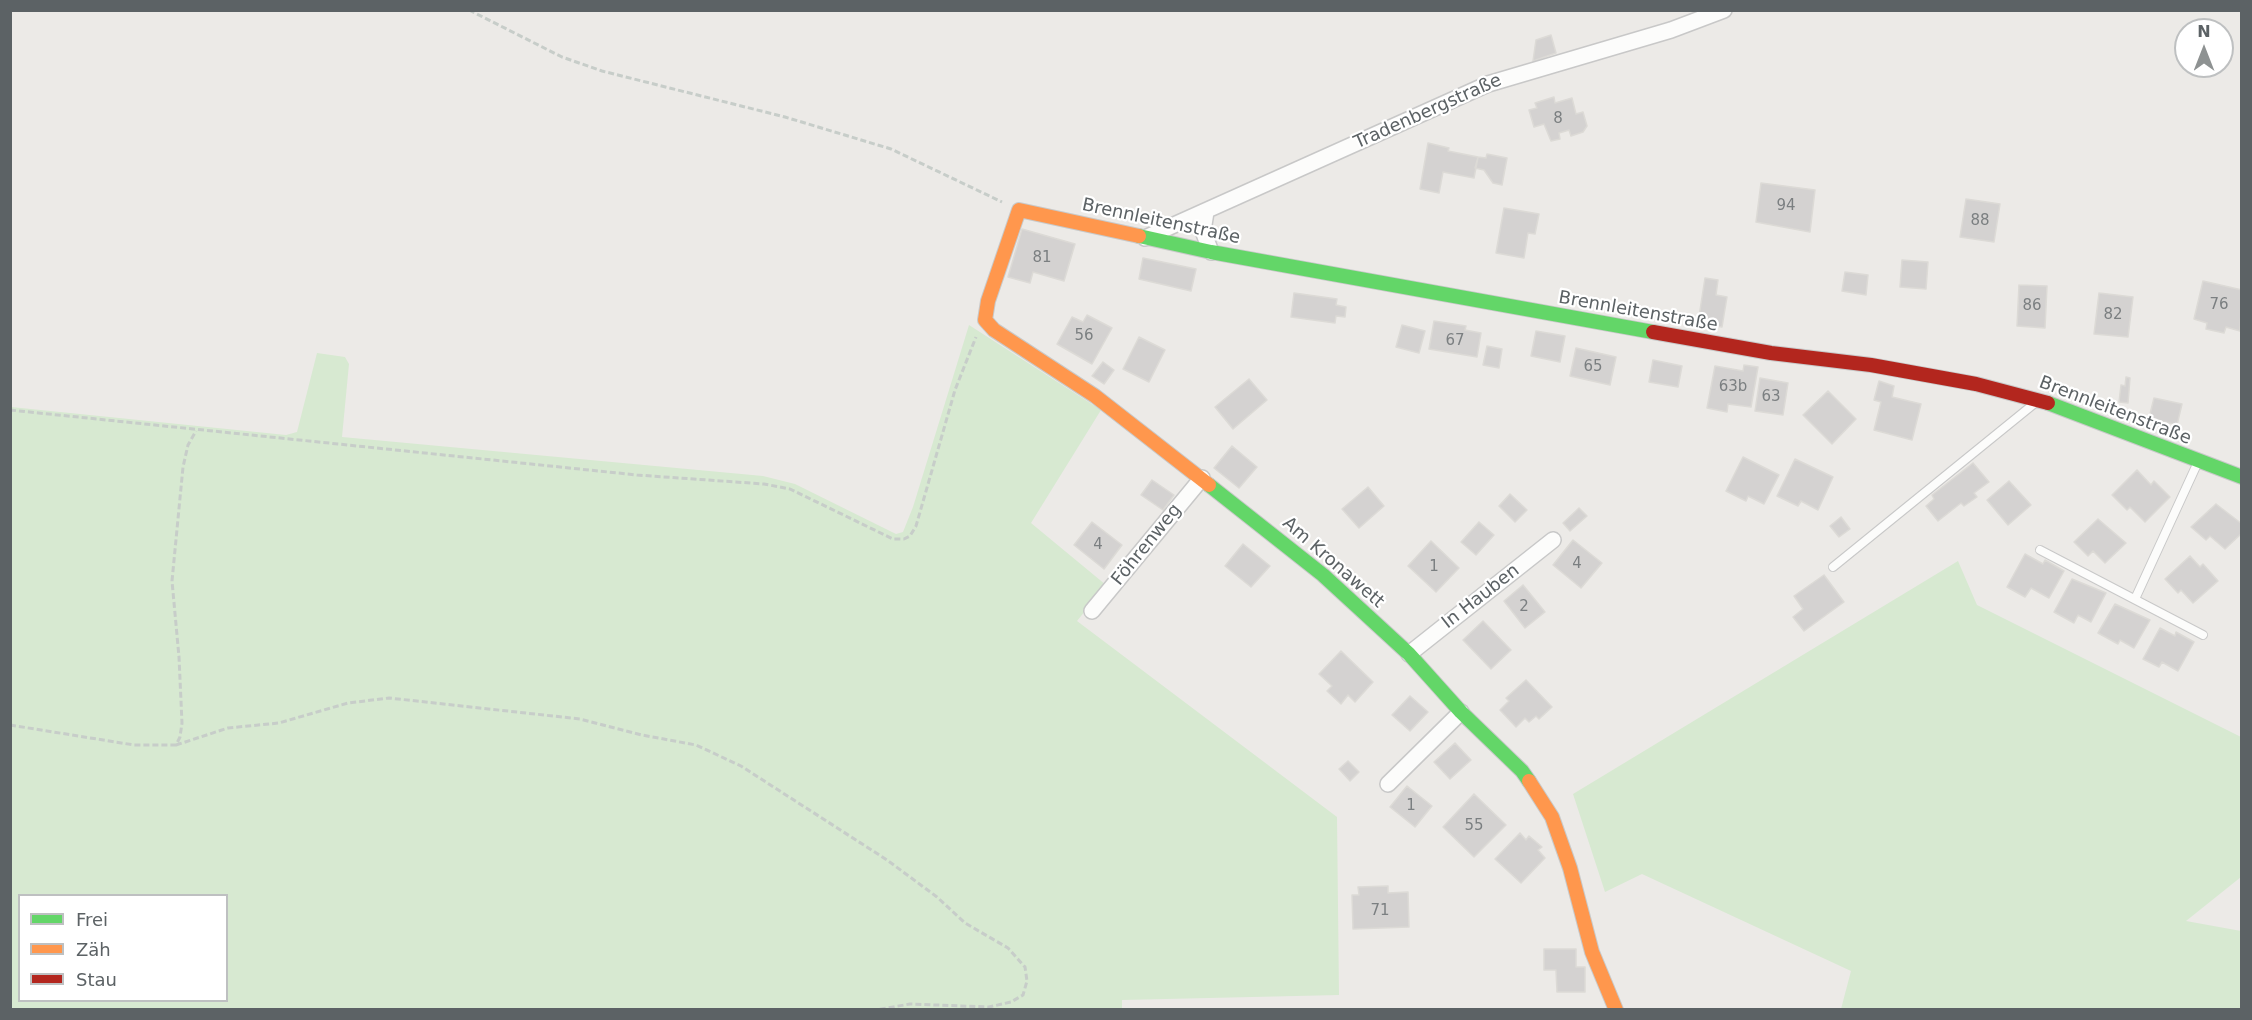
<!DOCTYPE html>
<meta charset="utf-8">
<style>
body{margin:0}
#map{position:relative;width:2252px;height:1020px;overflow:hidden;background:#eceae7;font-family:"DejaVu Sans",sans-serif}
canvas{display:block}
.frame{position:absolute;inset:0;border:12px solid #5c6265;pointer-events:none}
.legend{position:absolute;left:18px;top:894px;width:210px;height:108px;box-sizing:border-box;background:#fff;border:2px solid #bec0c1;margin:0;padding:8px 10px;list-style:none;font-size:18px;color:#5c6265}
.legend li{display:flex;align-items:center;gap:12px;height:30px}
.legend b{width:30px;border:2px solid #bec0c1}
.north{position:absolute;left:2174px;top:18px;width:60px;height:60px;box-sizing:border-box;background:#fff;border:2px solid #bec0c1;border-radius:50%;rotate:0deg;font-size:16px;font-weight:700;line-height:24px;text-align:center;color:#5c6265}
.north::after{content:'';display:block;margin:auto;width:21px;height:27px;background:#8e9292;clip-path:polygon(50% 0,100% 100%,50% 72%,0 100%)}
</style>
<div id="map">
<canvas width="2252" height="1020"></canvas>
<div class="frame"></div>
<ul class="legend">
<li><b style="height:8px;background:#63d668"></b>Frei</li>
<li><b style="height:8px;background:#ff974d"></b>Zäh</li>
<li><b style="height:8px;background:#b3261e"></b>Stau</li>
</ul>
<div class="north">N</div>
</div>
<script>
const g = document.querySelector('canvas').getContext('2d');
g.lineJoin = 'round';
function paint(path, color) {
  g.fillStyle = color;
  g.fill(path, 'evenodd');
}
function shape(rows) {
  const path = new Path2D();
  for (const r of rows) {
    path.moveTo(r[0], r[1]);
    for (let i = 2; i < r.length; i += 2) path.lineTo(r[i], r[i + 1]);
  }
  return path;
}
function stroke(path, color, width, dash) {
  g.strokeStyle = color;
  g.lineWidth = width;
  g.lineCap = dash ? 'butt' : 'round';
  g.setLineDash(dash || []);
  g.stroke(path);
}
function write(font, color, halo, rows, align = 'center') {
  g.font = font + ' "DejaVu Sans",sans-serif';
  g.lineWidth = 4.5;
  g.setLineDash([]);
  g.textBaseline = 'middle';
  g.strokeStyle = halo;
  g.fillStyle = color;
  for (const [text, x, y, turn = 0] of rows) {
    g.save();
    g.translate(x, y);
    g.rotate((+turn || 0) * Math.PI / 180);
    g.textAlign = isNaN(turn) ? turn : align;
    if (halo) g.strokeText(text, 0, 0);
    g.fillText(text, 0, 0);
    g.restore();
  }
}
const green = shape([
 [969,325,1101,410,1031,523,1106,585,1077,621,1337,817,1339,995,1122,1000,1122,1010,11,1010,11,407,286,435,297,432,317,353,345,357,349,364,342,437,763,476,795,484,896,534,903,532,913,507],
 [20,896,226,896,226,1000,20,1000],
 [1958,561,1977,605,2241,737,2241,877,2186,921,2241,931,2241,1009,1841,1009,1851,971,1642,874,1605,892,1573,794]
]);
const building = shape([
 [1551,35,1556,53,1533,61,1536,40,1551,35],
 [1554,97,1555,103,1572,98,1576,114,1583,112,1587,126,1583,132,1571,136,1569,130,1559,133,1560,139,1551,141,1544,124,1534,127,1529,110,1537,108,1535,103,1554,97],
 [1428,143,1449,148,1448,151,1478,157,1474,178,1443,172,1439,193,1420,189,1428,143],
 [1487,154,1507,158,1502,185,1493,183,1484,170,1475,168,1478,157,1486,158,1487,154],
 [1761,183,1815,190,1810,232,1756,222,1761,183],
 [1966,199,2000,204,1994,242,1960,237,1966,199],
 [1504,208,1539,214,1535,234,1528,233,1524,258,1496,253,1504,208],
 [1022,229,1075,244,1064,281,1033,272,1030,283,1008,277,1022,229],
 [1143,258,1196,269,1191,291,1139,279,1143,258],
 [1902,260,1928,262,1926,289,1900,287,1902,260],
 [1845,272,1868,275,1866,295,1842,291,1845,272],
 [1705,278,1718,280,1716,295,1727,297,1722,327,1698,323,1705,278],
 [2203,281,2242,290,2240,331,2226,327,2224,333,2206,329,2207,323,2194,319,2203,281],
 [2019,285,2047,286,2045,328,2017,326,2019,285],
 [1294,293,1337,299,1336,305,1346,307,1345,317,1336,316,1335,323,1291,317,1294,293],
 [2099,293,2133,297,2128,337,2094,334,2099,293],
 [1087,315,1112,328,1092,364,1057,344,1072,317,1083,322,1087,315],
 [1434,321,1466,326,1465,330,1481,333,1477,357,1429,349,1434,321],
 [1402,325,1425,331,1419,353,1396,347,1402,325],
 [1536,331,1565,336,1560,362,1531,356,1536,331],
 [1139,337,1165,350,1149,382,1123,369,1139,337],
 [1487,346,1502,349,1499,368,1483,365,1487,346],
 [1576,348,1616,357,1610,385,1570,376,1576,348],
 [1653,360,1682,366,1678,387,1649,382,1653,360],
 [1103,362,1114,370,1104,384,1092,376,1103,362],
 [1744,365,1758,367,1751,407,1728,404,1727,412,1707,408,1715,366,1743,371,1744,365],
 [2126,377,2130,378,2128,403,2119,402,2121,385,2125,386,2126,377],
 [1760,378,1788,383,1783,415,1755,411,1760,378],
 [1249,379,1267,400,1233,429,1215,407,1249,379],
 [1879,381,1894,386,1892,397,1921,404,1912,440,1874,430,1881,402,1874,400,1879,381],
 [1828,391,1856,419,1832,444,1803,415,1828,391],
 [2154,398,2182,404,2177,425,2149,418,2154,398],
 [1232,446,1257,467,1239,488,1214,468,1232,446],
 [1743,457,1779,475,1764,504,1748,496,1746,501,1726,491,1743,457],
 [1795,459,1833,477,1818,510,1801,501,1798,506,1777,496,1795,459],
 [1973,463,1989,482,1974,493,1977,497,1964,506,1961,503,1938,521,1926,506,1934,499,1932,495,1973,463],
 [2137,470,2151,485,2154,481,2170,497,2145,522,2130,507,2127,510,2112,495,2137,470],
 [1152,480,1174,495,1163,510,1141,495,1152,480],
 [2009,481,2031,505,2008,525,1987,500,2009,481],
 [1368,487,1384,506,1359,528,1342,509,1368,487],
 [1510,494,1527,510,1515,522,1499,506,1510,494],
 [2216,504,2242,524,2242,533,2225,549,2210,536,2206,540,2191,527,2216,504],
 [1579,508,1587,516,1570,531,1563,523,1579,508],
 [1841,517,1850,529,1839,537,1830,526,1841,517],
 [2098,519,2126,543,2105,563,2093,551,2088,556,2074,542,2098,519],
 [1092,522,1122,545,1104,569,1074,545,1092,522],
 [1479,522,1494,535,1476,555,1461,542,1479,522],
 [1573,540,1602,563,1581,588,1553,565,1573,540],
 [1431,541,1459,568,1436,592,1408,566,1431,541],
 [1243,544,1270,566,1251,587,1225,566,1243,544],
 [2025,554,2043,564,2045,560,2064,571,2049,598,2031,588,2025,597,2007,587,2025,554],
 [2190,556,2200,567,2203,564,2218,581,2193,603,2181,590,2178,593,2165,579,2190,556],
 [1824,575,1844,602,1804,631,1793,617,1803,609,1794,596,1824,575],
 [2072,579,2106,593,2091,622,2078,615,2074,623,2054,612,2072,579],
 [1523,585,1545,612,1525,628,1504,601,1523,585],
 [2115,604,2150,620,2134,648,2120,640,2118,644,2098,633,2115,604],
 [1483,621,1511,650,1491,669,1463,640,1483,621],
 [2160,628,2175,636,2176,632,2194,642,2178,671,2162,662,2159,667,2143,659,2160,628],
 [1341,651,1373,682,1355,702,1348,695,1341,704,1327,691,1332,686,1319,674,1341,651],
 [1526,680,1552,707,1539,719,1536,716,1529,722,1525,718,1516,727,1500,710,1509,701,1506,698,1526,680],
 [1410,696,1428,712,1410,731,1392,715,1410,696],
 [1455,743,1471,760,1450,779,1434,762,1455,743],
 [1348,761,1359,772,1350,781,1339,769,1348,761],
 [1407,786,1432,806,1415,827,1390,807,1407,786],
 [1474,794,1506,825,1474,857,1443,827,1474,794],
 [1520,833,1526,840,1529,836,1542,847,1538,850,1545,858,1521,883,1495,859,1520,833],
 [1388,886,1388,893,1408,892,1409,927,1353,929,1352,895,1359,895,1358,887,1388,886],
 [1544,949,1576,949,1576,967,1585,967,1585,992,1557,992,1556,970,1544,970,1544,949]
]);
const path = shape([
 [469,10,562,57,602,71,785,117,891,149,1002,202],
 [10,410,637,475,764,484,790,489,893,539,904,539,910,536,916,526,955,390,976,337],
 [10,725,134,745,176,745,180,737,182,723,179,657,172,581,183,467,188,445,196,431],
 [176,745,228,728,279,723,348,703,389,698,580,719,642,735,696,745,741,766,887,860,937,897,965,923,1008,948,1025,967,1027,981,1023,995,1011,1002,989,1007,910,1004,875,1010]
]);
const lane = shape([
 [2040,550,2203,635],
 [1833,567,2035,403],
 [2135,599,2198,462]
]);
const street = shape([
 [1206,212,1203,231,1211,252],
 [1145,238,1488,84,1671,30,1724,10],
 [1092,611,1202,478],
 [1409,654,1553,540],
 [1388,784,1461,712]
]);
const fast = shape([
 [1139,236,1211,252,1653,332],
 [2048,403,2242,477],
 [1209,485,1323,575,1409,654,1461,712,1522,771,1529,781]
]);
const slow = shape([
 [1139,236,1019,210,988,301,985,320,994,330,1095,396,1209,485],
 [1529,781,1552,817,1570,868,1592,952,1616,1010]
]);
const jam = shape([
 [1653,332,1771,353,1871,365,1976,384,2048,403]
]);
const numberNames = [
 ["8",1558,119],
 ["94",1786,206],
 ["88",1980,221],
 ["81",1042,258],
 ["76",2219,305],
 ["86",2032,306],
 ["82",2113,315],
 ["56",1084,336],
 ["67",1455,341],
 ["65",1593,367],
 ["63b",1733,387],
 ["63",1771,397],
 ["4",1098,545],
 ["4",1577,564],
 ["1",1434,567],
 ["2",1524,607],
 ["1",1411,806],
 ["55",1474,826],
 ["71",1380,911]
];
const streetNames = [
 ["Tradenbergstraße",1428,112,-24],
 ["Brennleitenstraße",1161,222,12],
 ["Brennleitenstraße",1638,312,10],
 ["Brennleitenstraße",2115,411,21],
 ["Föhrenweg",1147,545,-51],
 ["Am Kronawett",1333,563,41],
 ["In Hauben",1481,597,-38]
];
paint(green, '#d7e9d1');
paint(building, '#d4d2d1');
stroke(building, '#dcdad6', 1.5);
stroke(lane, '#c8c8c8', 10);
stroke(street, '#c8c8c8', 18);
stroke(fast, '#c8c9c9', 16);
stroke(slow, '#c8c9c9', 16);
stroke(jam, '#c8c9c9', 16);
stroke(path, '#c7cdc9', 3, [6, 3]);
stroke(lane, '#fcfcfb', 8);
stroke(street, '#fcfcfb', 15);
stroke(fast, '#63d668', 14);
stroke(slow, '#ff974d', 14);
stroke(jam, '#b3261e', 14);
write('15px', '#7b7f81', null, numberNames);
write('18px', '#5c6265', '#fff', streetNames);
</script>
